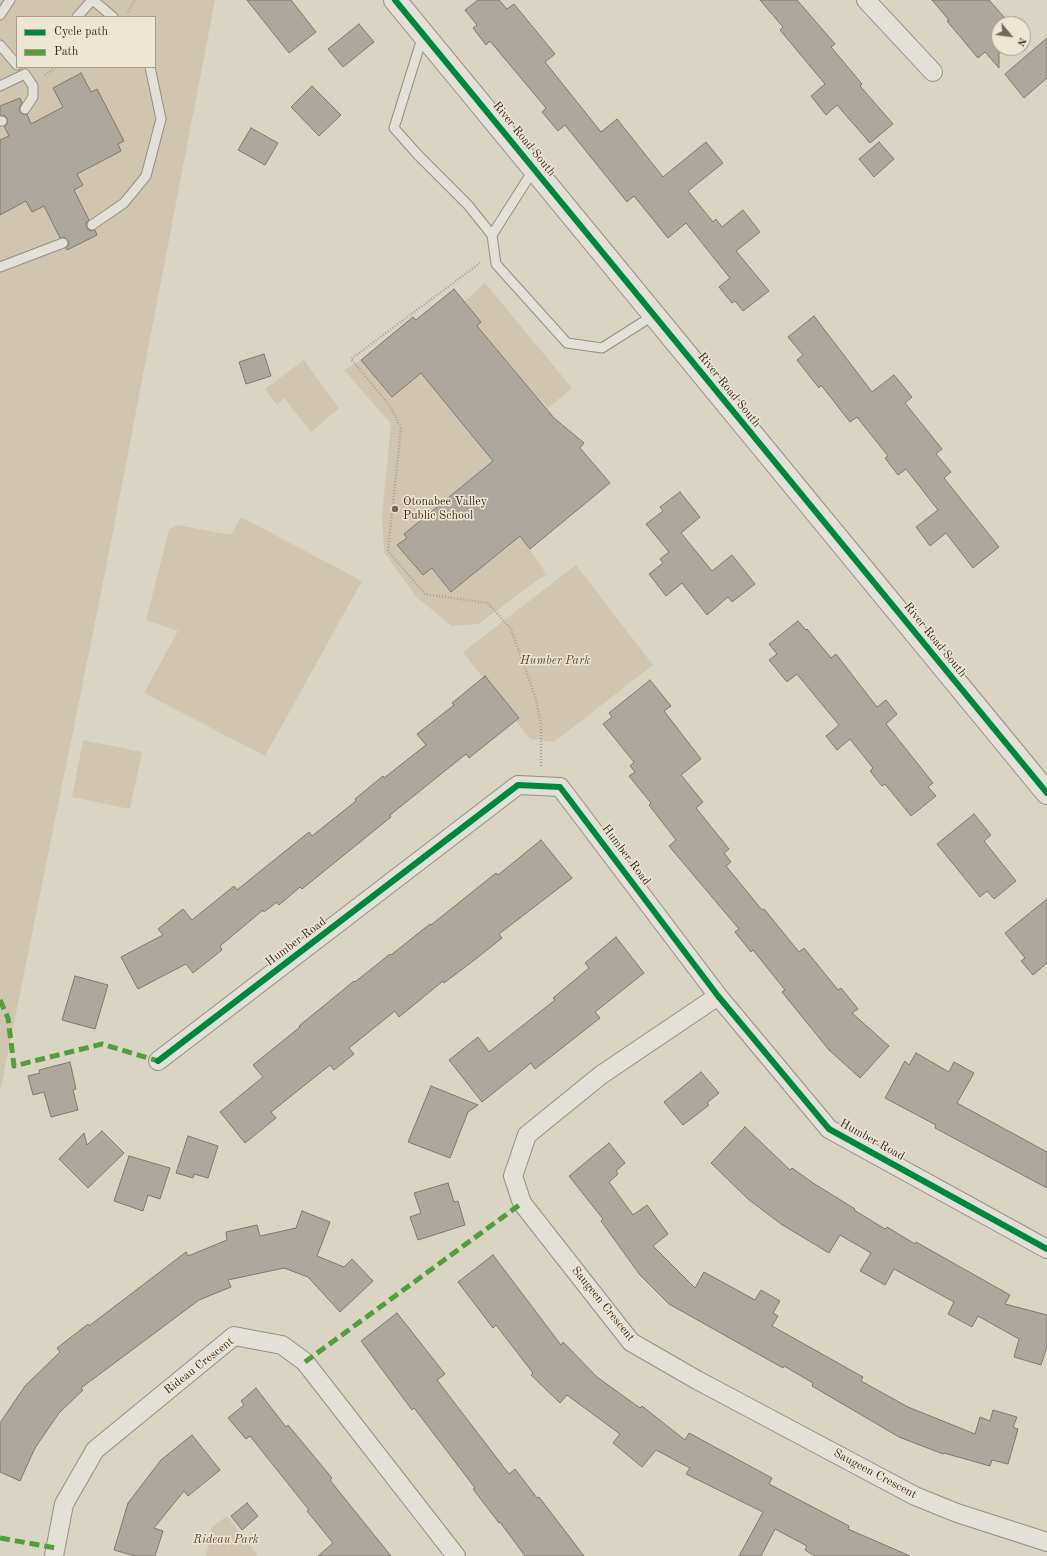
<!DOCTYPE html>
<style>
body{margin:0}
#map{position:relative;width:1047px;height:1556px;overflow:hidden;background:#dad4c3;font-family:"Old Standard TT",serif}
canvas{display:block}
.legend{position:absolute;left:16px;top:16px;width:140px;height:52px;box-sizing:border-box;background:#ede6d2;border:1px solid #a79b8b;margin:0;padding:5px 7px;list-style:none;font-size:12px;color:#3d2b20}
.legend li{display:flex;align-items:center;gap:8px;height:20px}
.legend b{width:20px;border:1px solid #a79b8b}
.north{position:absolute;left:991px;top:16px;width:40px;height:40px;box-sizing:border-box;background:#ede6d2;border:1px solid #a79b8b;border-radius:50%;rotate:119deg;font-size:11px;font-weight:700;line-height:16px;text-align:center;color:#3d2b20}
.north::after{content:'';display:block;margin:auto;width:14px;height:18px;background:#746659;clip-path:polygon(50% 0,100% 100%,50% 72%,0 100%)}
</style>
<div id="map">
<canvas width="1047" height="1556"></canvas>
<ul class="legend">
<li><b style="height:5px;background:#00873e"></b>Cycle path</li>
<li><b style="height:5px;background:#539d3f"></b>Path</li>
</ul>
<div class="north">N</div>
</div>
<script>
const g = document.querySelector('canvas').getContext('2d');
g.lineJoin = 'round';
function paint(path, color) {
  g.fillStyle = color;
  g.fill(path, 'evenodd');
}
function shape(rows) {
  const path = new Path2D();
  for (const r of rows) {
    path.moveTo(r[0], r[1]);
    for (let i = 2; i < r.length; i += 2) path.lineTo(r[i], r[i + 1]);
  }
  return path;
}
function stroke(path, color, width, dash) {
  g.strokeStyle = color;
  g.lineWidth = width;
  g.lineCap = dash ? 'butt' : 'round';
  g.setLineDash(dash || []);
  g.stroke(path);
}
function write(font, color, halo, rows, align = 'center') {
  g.font = font + ' "Old Standard TT",serif';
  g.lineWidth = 3;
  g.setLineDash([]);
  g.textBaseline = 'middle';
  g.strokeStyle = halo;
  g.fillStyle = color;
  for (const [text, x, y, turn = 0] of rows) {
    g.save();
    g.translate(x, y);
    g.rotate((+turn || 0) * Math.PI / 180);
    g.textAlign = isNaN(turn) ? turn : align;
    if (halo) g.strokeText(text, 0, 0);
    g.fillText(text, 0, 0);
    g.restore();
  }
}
const green = shape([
 [0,0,215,0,104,578,0,1092],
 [17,17,155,17,155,67,17,67],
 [485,283,572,388,548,408,526,384,522,386,516,378,519,375,492,343,483,351,468,333,481,322,464,302],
 [304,360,339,408,311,432,284,398,277,405,265,389],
 [361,360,392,397,423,371,434,389,490,457,501,460,490,464,404,534,407,538,398,545,423,575,432,568,452,592,520,536,530,549,546,574,478,624,452,626,416,597,384,552,382,516,391,424,344,370],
 [241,517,362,581,265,756,144,693,178,631,146,620,169,530,177,525,231,535],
 [576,565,653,665,554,742,530,739,463,652],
 [83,740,142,752,130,809,72,797],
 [227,1516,258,1556,206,1556,212,1527]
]);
const building = shape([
 [247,0,291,0,316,32,289,53,247,0],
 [478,0,499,0,507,9,514,4,555,54,545,62,601,132,617,119,663,177,706,142,723,163,688,191,713,222,716,219,722,227,743,210,760,232,736,251,769,291,743,311,735,301,732,303,719,287,730,278,686,223,668,238,634,196,627,202,565,125,558,131,542,112,546,108,490,41,486,45,473,28,477,25,465,10,478,0],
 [760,0,797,0,835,44,831,47,862,84,860,86,893,124,870,143,837,105,826,115,811,96,825,84,780,30,783,27,760,0],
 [932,0,989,0,1010,24,999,24,999,68,985,52,978,58,947,21,949,20,932,0],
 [359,24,374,42,343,67,328,49,359,24],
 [1047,38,1047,78,1024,98,1005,74,1047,38],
 [81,73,91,92,97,89,124,141,118,144,121,151,77,174,83,185,74,190,89,220,86,223,87,228,90,231,95,230,97,235,67,250,66,248,69,244,68,241,64,237,60,238,44,206,32,212,26,201,0,215,0,140,9,136,4,126,7,124,7,118,5,116,0,115,0,106,20,98,22,103,19,108,20,111,22,114,27,114,31,124,63,107,53,88,81,73],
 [312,86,341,115,319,136,291,107,312,86],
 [251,128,278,143,265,165,238,150,251,128],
 [879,142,894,159,874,177,859,159,879,142],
 [454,289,481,322,477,326,554,418,584,443,580,448,610,483,530,549,520,536,451,592,432,568,423,575,397,545,407,538,404,534,493,461,421,373,392,397,361,360,413,317,416,320,454,289],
 [814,316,872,392,894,375,912,397,905,403,942,449,936,454,951,472,944,478,999,547,973,568,946,533,930,546,916,527,938,510,906,469,898,475,885,458,888,456,857,417,850,422,821,385,819,388,797,360,803,355,788,337,814,316],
 [264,354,271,376,246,384,239,362,264,354],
 [680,492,700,517,681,533,712,571,732,555,755,584,732,602,728,597,707,615,682,583,666,596,649,574,663,563,660,559,669,552,646,524,663,511,660,507,680,492],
 [798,621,806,630,807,629,831,658,836,654,877,707,886,700,897,714,886,724,933,783,928,787,936,796,911,816,885,784,882,786,870,771,873,768,850,739,837,750,826,736,839,725,797,674,787,682,769,660,777,654,769,644,798,621],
 [485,676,519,718,469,758,466,754,390,815,391,817,302,889,300,887,279,905,277,902,264,912,263,910,220,946,222,950,193,973,186,964,138,989,121,957,163,935,158,929,183,909,192,920,234,886,237,890,309,832,312,836,356,801,355,799,383,776,384,778,426,745,417,734,454,705,452,703,485,676],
 [650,680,671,706,664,711,701,759,681,775,703,802,696,808,729,849,724,853,731,862,726,866,762,910,764,909,799,952,804,948,838,990,841,988,858,1009,852,1013,889,1046,860,1078,829,1050,782,992,785,990,753,950,751,952,735,932,739,929,669,846,676,840,649,805,651,803,629,776,635,772,630,766,634,762,603,724,612,717,609,713,650,680],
 [974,814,991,835,984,841,1016,881,994,899,987,891,980,897,937,844,974,814],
 [541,840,572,878,499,934,502,938,477,958,444,983,443,981,399,1017,395,1011,349,1048,354,1054,334,1070,330,1065,271,1112,276,1118,245,1143,220,1112,263,1077,253,1065,300,1027,299,1026,354,981,355,982,390,954,391,955,430,924,431,925,496,873,498,875,541,840],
 [1047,899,1047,963,1033,975,1021,961,1025,958,1005,933,1047,899],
 [616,937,644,973,595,1012,600,1018,581,1033,535,1069,531,1063,482,1102,449,1060,478,1037,489,1052,555,1000,553,998,589,968,585,963,616,937],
 [75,976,108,985,95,1029,62,1020,75,976],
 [916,1053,949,1072,954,1062,974,1073,957,1103,1047,1152,1047,1188,935,1128,936,1125,885,1098,905,1061,909,1065,916,1053],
 [70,1062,76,1089,73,1090,78,1110,51,1117,44,1092,33,1095,28,1076,40,1073,39,1070,70,1062],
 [701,1072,719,1093,707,1103,709,1105,683,1125,664,1102,701,1072],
 [431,1086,478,1105,468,1112,450,1158,408,1142,431,1086],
 [745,1127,790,1170,792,1168,813,1183,855,1209,854,1210,885,1229,887,1227,915,1244,916,1242,1010,1295,1005,1304,1047,1315,1047,1346,1041,1365,1014,1357,1019,1339,978,1316,972,1327,948,1314,954,1302,894,1269,885,1285,860,1271,871,1253,840,1235,829,1253,781,1224,748,1199,711,1163,745,1127],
 [102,1131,124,1153,88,1188,59,1159,84,1133,87,1145,102,1131],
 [188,1136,218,1146,208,1178,194,1174,193,1178,176,1173,188,1136],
 [609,1143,625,1163,616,1171,618,1174,609,1182,633,1215,647,1205,668,1234,653,1246,695,1288,704,1272,755,1300,761,1290,780,1301,773,1313,778,1316,772,1326,863,1377,861,1381,908,1407,975,1434,980,1417,990,1421,993,1410,1017,1417,1013,1427,1018,1429,1008,1464,992,1460,990,1466,944,1453,943,1454,899,1437,812,1386,813,1383,784,1366,783,1368,669,1304,640,1275,601,1221,603,1219,569,1176,609,1143],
 [129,1156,170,1168,160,1199,148,1195,143,1211,114,1201,129,1156],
 [448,1183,454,1202,458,1201,465,1225,418,1240,410,1217,421,1213,414,1193,448,1183],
 [302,1211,330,1222,317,1256,344,1267,352,1259,373,1281,340,1312,308,1277,284,1268,228,1280,231,1287,199,1300,81,1388,83,1390,59,1413,35,1448,20,1481,0,1472,0,1423,25,1386,60,1352,57,1348,88,1324,89,1326,186,1252,188,1256,227,1240,226,1232,257,1225,260,1236,296,1228,302,1211],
 [493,1255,561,1345,563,1342,597,1377,640,1408,642,1406,685,1440,689,1433,772,1478,769,1484,849,1526,848,1529,910,1556,815,1556,805,1550,807,1546,775,1529,761,1556,739,1556,763,1512,686,1474,690,1468,656,1450,642,1467,613,1443,620,1434,567,1395,560,1403,531,1375,533,1373,496,1325,493,1328,458,1282,493,1255],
 [397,1313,445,1374,437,1380,509,1474,515,1469,537,1498,539,1497,584,1556,525,1556,500,1522,499,1523,473,1489,475,1488,437,1438,414,1408,412,1410,361,1341,397,1313],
 [256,1388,286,1427,288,1425,332,1478,330,1480,333,1484,391,1556,318,1556,333,1543,307,1511,309,1510,250,1436,246,1439,228,1418,244,1405,241,1401,256,1388],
 [192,1435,220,1470,188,1496,184,1491,154,1528,163,1531,155,1556,135,1556,114,1550,128,1503,161,1460,192,1435],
 [247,1503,258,1516,242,1530,231,1516,247,1503]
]);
const path = shape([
 [128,12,135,0],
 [86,67,88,67],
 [45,75,56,67],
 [480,263,351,359,390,406,401,428,388,551,425,594,488,603,511,629,535,696,541,724,541,766]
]);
const service = shape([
 [93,0,113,17],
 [0,15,10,0],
 [77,17,92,0],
 [423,35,394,128,418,155,468,205,492,235],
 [0,45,17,65],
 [0,86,25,74,33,86,33,97,25,109],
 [0,121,2,121],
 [534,169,492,235,496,264,567,343,602,348,654,315],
 [92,225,124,203,146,176,161,119,150,67],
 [0,267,63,243]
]);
const minor = shape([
 [866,0,933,72],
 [718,996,601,1075,527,1135,513,1176,522,1203,631,1342,697,1380,915,1496,957,1513,1047,1542],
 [158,1061,518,785,560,787,718,996,829,1129,1047,1249],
 [54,1556,64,1504,95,1450,234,1336,282,1345,305,1362,456,1556]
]);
const tertiary = shape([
 [395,0,1047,793]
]);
const quiet = shape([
 [0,1000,8,1018,14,1066,102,1044,158,1061],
 [305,1362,522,1203],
 [0,1538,56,1548]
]);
const cycleway = shape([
 [395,0,1047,793],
 [158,1061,518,785,560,787,718,996,829,1129,1047,1249]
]);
const markers = [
 [395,509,4,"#746659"]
];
const streetNames = [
 ["River Road South",524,139,51],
 ["River Road South",729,390,51],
 ["River Road South",935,640,51],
 ["Humber Road",626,855,53],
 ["Humber Road",296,942,-37],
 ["Humber Road",872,1140,29],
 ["Saugeen Crescent",603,1304,51],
 ["Rideau Crescent",199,1366,-38],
 ["Saugeen Crescent",875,1474,28]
];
const poiNames = [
 ["Otonabee Valley",403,502],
 ["Public School",403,516]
];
const parkNames = [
 ["Humber Park",555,661],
 ["Rideau Park",226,1540]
];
paint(green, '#d0c6af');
paint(building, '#ada79c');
stroke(building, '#7f786e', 1);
stroke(service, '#958f84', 11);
stroke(minor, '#958f84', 20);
stroke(tertiary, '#958f84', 24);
stroke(path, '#a7a39b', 2.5, [1, 2]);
stroke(service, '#e2e0d7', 9);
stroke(minor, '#e2e0d7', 18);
stroke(tertiary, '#e2e0d7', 22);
stroke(quiet, '#539d3f', 5, [10, 5]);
stroke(cycleway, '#00873e', 6);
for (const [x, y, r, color] of markers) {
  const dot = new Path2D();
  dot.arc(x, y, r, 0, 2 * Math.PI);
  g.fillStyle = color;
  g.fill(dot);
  stroke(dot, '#ede6d2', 1.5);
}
write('12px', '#3d2b20', '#ede6d2', streetNames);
write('12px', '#3d2b20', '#ede6d2', poiNames, 'left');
write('italic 12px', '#594839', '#ede6d2', parkNames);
</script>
